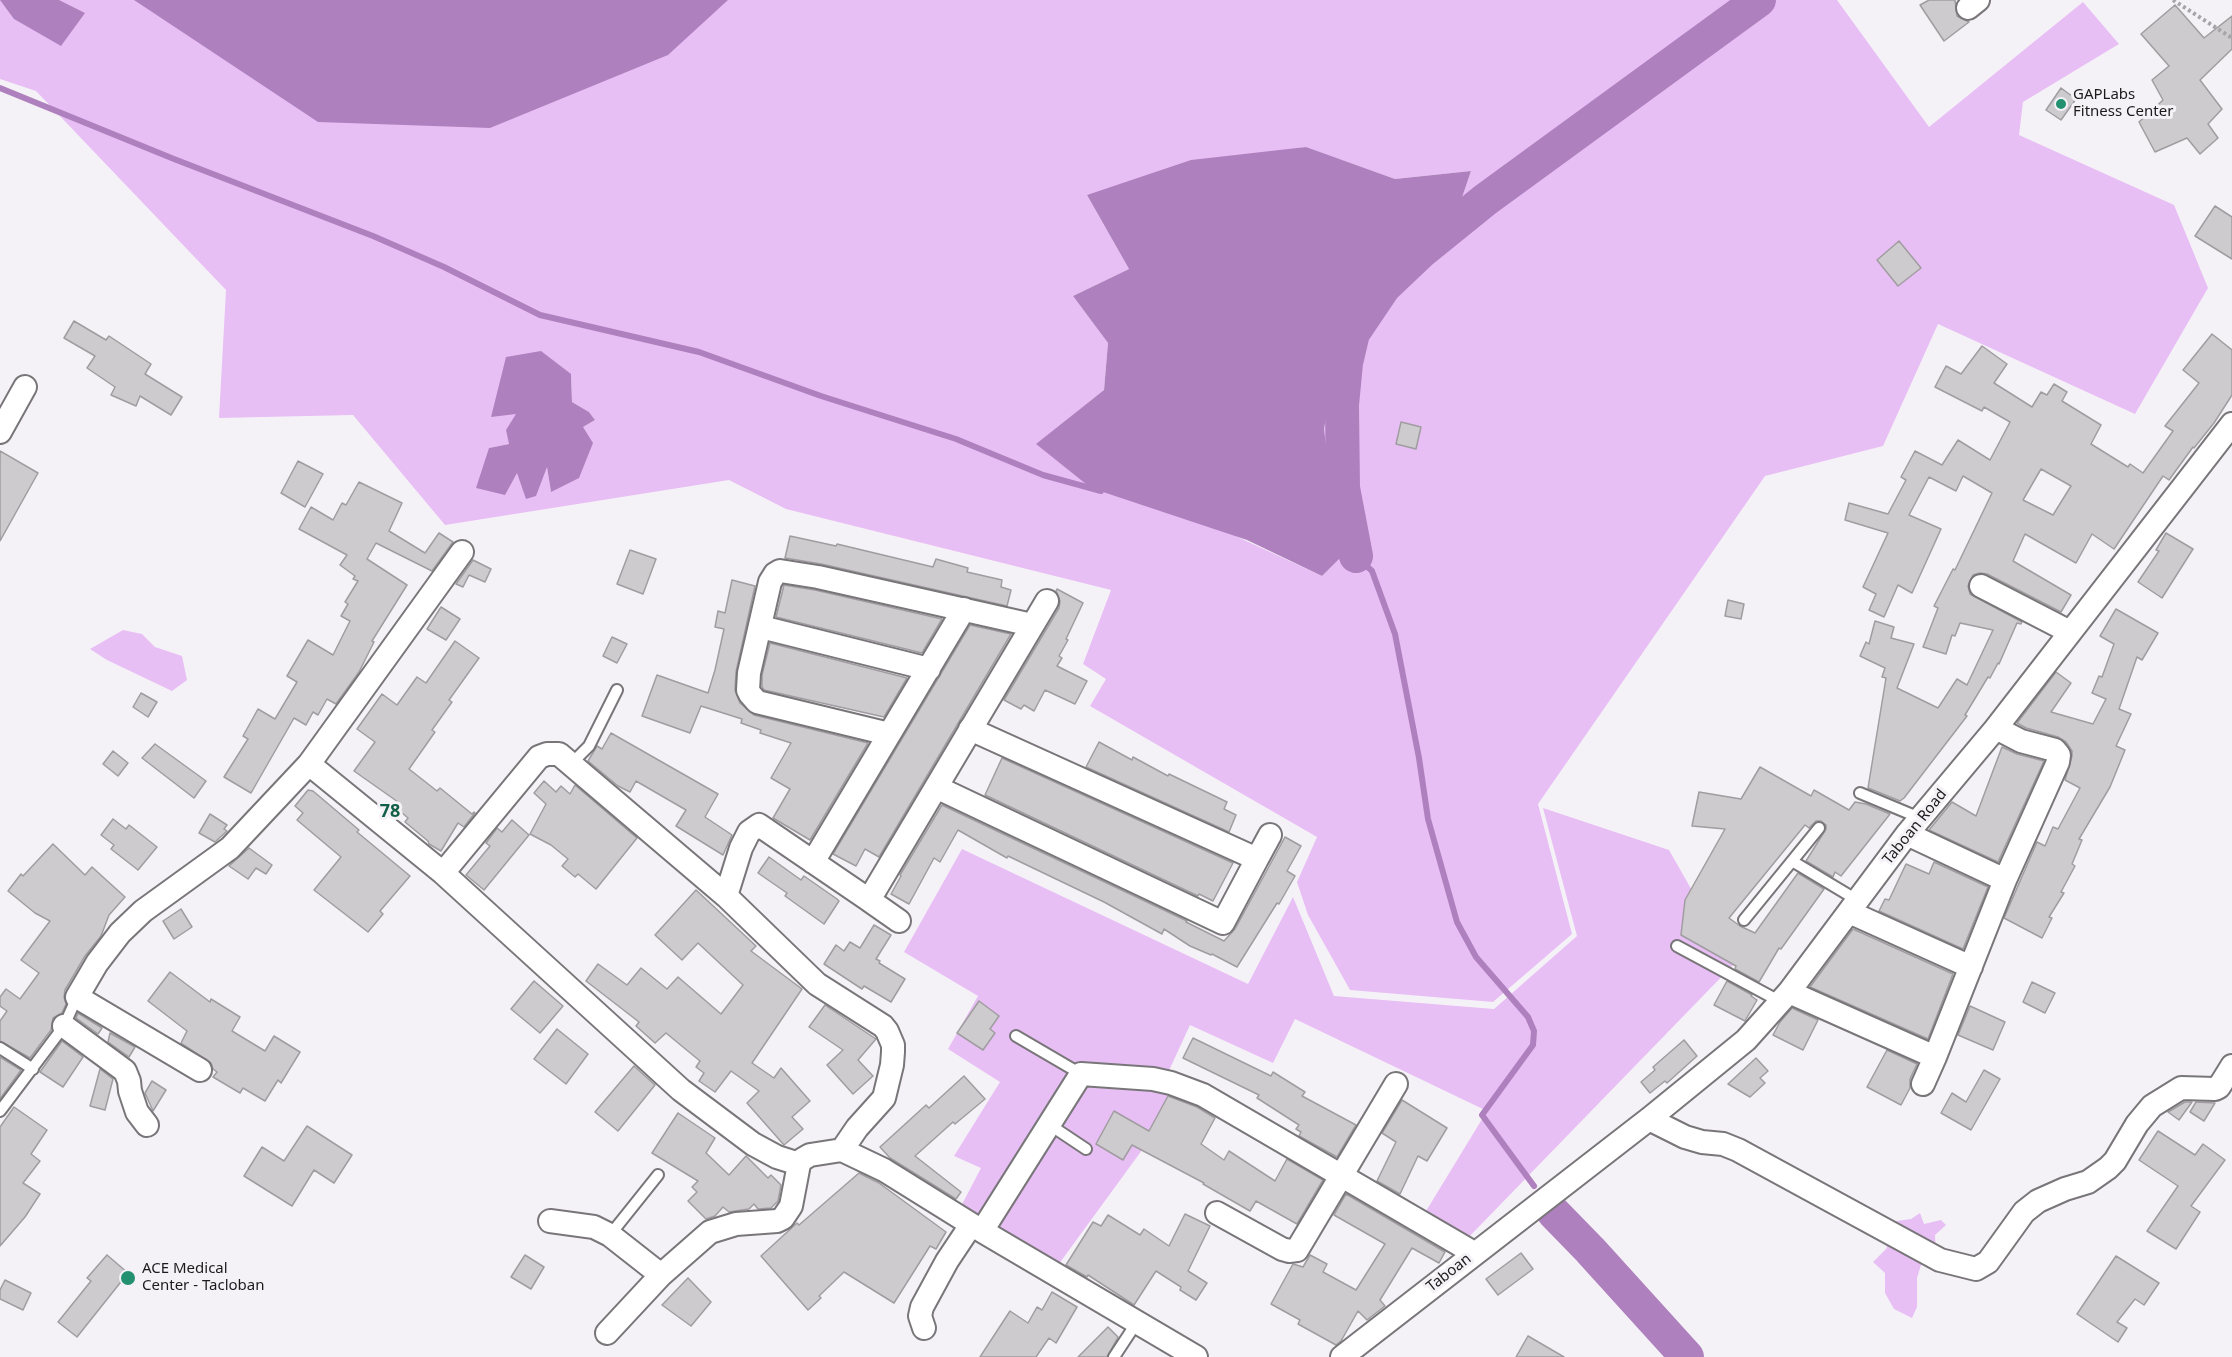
<!DOCTYPE html>
<style>
body{margin:0}
canvas{display:block;background:#f5f2f7}
</style>
<canvas width="2232" height="1357"></canvas>
<script>
const g = document.querySelector('canvas').getContext('2d');
g.lineJoin = 'round';
function paint(path, color) {
  g.fillStyle = color;
  g.fill(path, 'evenodd');
}
function shape(rows) {
  const path = new Path2D();
  for (const r of rows) {
    path.moveTo(r[0], r[1]);
    for (let i = 2; i < r.length; i += 2) path.lineTo(r[i], r[i + 1]);
  }
  return path;
}
function stroke(path, color, width, dash) {
  g.strokeStyle = color;
  g.lineWidth = width;
  g.lineCap = dash ? 'butt' : 'round';
  g.setLineDash(dash || []);
  g.stroke(path);
}
function write(font, color, halo, rows, align = 'center') {
  g.font = font + ' "Noto Sans",sans-serif';
  g.lineWidth = 6;
  g.setLineDash([]);
  g.textBaseline = 'middle';
  g.strokeStyle = halo;
  g.fillStyle = color;
  for (const [text, x, y, turn = 0] of rows) {
    g.save();
    g.translate(x, y);
    g.rotate((+turn || 0) * Math.PI / 180);
    g.textAlign = isNaN(turn) ? turn : align;
    if (halo) g.strokeText(text, 0, 0);
    g.fillText(text, 0, 0);
    g.restore();
  }
}
const green = shape([
 [0,0,1837,0,1929,127,2083,2,2119,44,2023,102,2019,135,2174,205,2208,288,2135,414,1938,324,1883,446,1765,476,1538,804,1572,934,1493,1002,1350,990,1308,915,1297,882,1317,837,1090,706,1106,679,1083,664,1111,590,786,509,729,480,445,525,353,415,219,418,226,290,36,91,0,79],
 [1305,147,1395,179,1471,171,1450,233,1342,331,1324,429,1341,556,1322,576,1037,444,1104,390,1108,343,1073,296,1129,269,1087,195],
 [571,374,572,402,589,412,595,420,583,427,551,492,547,466,517,472,489,448,509,444,517,413,491,416],
 [123,630,142,634,155,647,182,656,187,680,172,691,107,660,90,649],
 [1543,808,1669,850,1734,964,1465,1241,1423,1216,1487,1111,1295,1019,1273,1063,1190,1025,1166,1077,1188,1087,1056,1268,959,1210,981,1168,954,1156,1000,1082,948,1049,978,996,904,952,962,849,1248,984,1293,897,1334,996,1494,1009,1577,936],
 [1920,1213,1924,1224,1941,1220,1946,1225,1935,1235,1936,1255,1921,1265,1917,1278,1917,1307,1912,1318,1894,1309,1885,1293,1885,1273,1873,1262,1887,1248,1884,1234,1889,1222,1911,1219]
]);
const water = shape([
 [0,0,59,0,85,13,61,46,14,19],
 [134,0,728,0,668,55,490,128,318,122],
 [1306,147,1395,179,1471,171,1450,233,1342,331,1324,429,1341,557,1322,576,1247,540,1091,488,1036,444,1104,390,1108,343,1073,296,1129,269,1087,195,1191,160],
 [541,351,571,374,572,402,589,412,595,420,583,427,593,443,579,478,551,492,547,467,536,496,526,499,517,473,505,495,476,488,489,448,509,444,506,430,516,414,491,417,506,357]
]);
const stream = shape([
 [0,88,174,159,373,236,444,267,540,315,699,352,821,396,956,439,1043,475,1101,491],
 [1333,556,1356,556,1372,571,1395,634,1419,758,1428,819,1457,922,1476,957,1528,1017,1534,1031,1533,1045,1482,1115,1534,1186]
]);
const river = shape([
 [1356,556,1343,488,1342,405,1346,363,1353,333,1384,287,1422,251,1485,200,1759,0],
 [1554,1213,1590,1250,1687,1357]
]);
const building = shape([
 [1929,0,1955,0,1957,16,1969,22,1944,41,1920,5,1929,0],
 [2175,5,2204,38,2232,16,2232,49,2200,80,2222,109,2208,124,2218,138,2200,154,2187,138,2155,152,2139,122,2163,100,2152,80,2169,66,2141,34,2175,5],
 [2061,88,2076,99,2061,120,2046,110,2061,88],
 [2215,206,2232,217,2232,259,2195,236,2215,206],
 [1899,241,1921,268,1898,286,1877,260,1899,241],
 [74,321,106,340,109,336,151,364,145,374,182,397,171,415,140,396,136,406,111,395,115,387,87,368,95,356,64,338,74,321],
 [2212,334,2232,350,2232,395,2214,423,2194,448,2193,447,2169,480,2163,476,2114,549,2092,534,2076,563,2025,534,2013,561,2071,595,2061,612,1987,574,1980,573,1973,575,1968,586,1970,594,2022,622,2021,624,2017,623,1999,664,1998,663,1990,678,1988,677,1965,715,1967,716,1904,798,1900,801,1868,788,1886,678,1882,677,1885,668,1860,656,1866,642,1869,644,1875,621,1894,627,1891,638,1914,644,1897,688,1938,708,1957,679,1967,685,1993,630,1960,623,1955,636,1952,635,1946,654,1923,647,1938,608,1934,606,1953,569,1955,570,1992,493,1963,476,1956,491,1929,477,1909,515,1941,529,1912,593,1898,585,1884,617,1869,610,1876,594,1863,587,1888,533,1845,520,1849,503,1888,514,1906,480,1901,477,1915,451,1942,465,1958,440,1990,460,2010,422,1984,407,1982,411,1935,387,1946,366,1961,374,1982,346,2007,364,1994,383,2032,407,2041,392,2047,395,2054,384,2067,392,2062,401,2101,425,2091,444,2128,467,2130,464,2143,473,2173,431,2165,426,2199,383,2183,370,2212,334],
 [2041,469,2071,486,2053,515,2023,500,2041,469],
 [1401,422,1421,427,1416,449,1396,444,1401,422],
 [0,451,38,473,0,541,0,451],
 [298,461,323,474,305,507,281,493,298,461],
 [359,482,402,503,389,531,425,553,439,533,453,542,432,571,376,543,367,559,407,585,372,641,374,642,359,672,336,704,327,699,318,715,313,712,306,725,294,718,251,793,224,777,248,739,243,736,258,709,275,719,297,682,287,676,308,640,333,655,350,621,341,616,348,604,345,602,358,581,353,579,355,576,340,565,347,555,299,529,311,507,333,520,342,503,346,505,359,482],
 [2166,533,2193,549,2162,598,2138,582,2159,551,2156,550,2166,533],
 [790,536,836,546,837,544,933,567,936,559,968,568,967,572,1002,580,1001,587,1011,590,1007,606,821,564,785,558,790,536],
 [630,550,656,559,643,594,617,584,630,550],
 [473,560,491,569,485,582,469,575,463,587,456,584,473,560],
 [732,580,755,586,736,672,735,690,740,703,754,715,868,743,810,840,773,818,790,789,771,778,791,743,760,733,761,730,741,723,742,719,701,706,690,733,642,716,657,675,708,693,715,670,724,629,715,627,718,611,725,613,732,580],
 [784,585,815,590,942,619,922,653,776,617,784,585],
 [1057,589,1083,603,1066,639,1068,640,1059,656,1062,658,1057,666,1087,681,1075,704,1045,690,1034,711,1024,705,1021,709,1004,700,1059,608,1060,601,1056,591,1057,589],
 [1728,600,1744,604,1741,619,1725,616,1728,600],
 [441,607,460,619,446,640,427,629,441,607],
 [2116,609,2158,633,2142,660,2137,657,2119,709,2131,714,2116,746,2125,750,2110,787,2079,839,2082,840,2072,864,2075,866,2061,892,2064,893,2049,917,2052,918,2042,938,2004,918,2037,842,2045,846,2053,827,2058,829,2080,788,2065,780,2072,756,2072,751,2066,742,2058,737,2026,728,2017,723,2056,672,2071,683,2051,712,2093,724,2106,699,2092,693,2099,676,2102,677,2114,644,2100,636,2116,609],
 [970,625,1011,634,879,857,865,849,856,866,833,854,970,625],
 [612,637,627,644,617,663,603,656,612,637],
 [455,641,479,658,449,700,452,702,432,730,435,732,409,769,437,791,440,788,472,814,474,812,475,813,464,827,458,823,441,851,429,844,428,841,405,822,408,818,394,806,398,802,354,771,375,742,357,729,382,694,397,705,417,677,426,683,455,641],
 [770,643,907,678,884,717,764,690,762,687,762,675,770,643],
 [141,693,157,702,148,717,133,707,141,693],
 [611,733,718,794,705,817,732,835,723,855,676,826,686,810,636,781,630,792,618,786,588,761,597,746,602,749,611,733],
 [1099,742,1132,760,1133,757,1168,776,1169,774,1227,802,1224,809,1236,815,1229,832,1086,767,1099,742],
 [155,744,206,781,194,798,142,758,155,744],
 [2002,747,2017,754,2044,761,1998,862,1929,830,1952,802,1976,816,2002,747],
 [113,751,128,763,118,776,103,764,113,751],
 [1002,758,1233,863,1213,901,1199,894,1198,896,985,795,1002,758],
 [1760,767,1811,796,1814,790,1849,810,1855,802,1866,804,1890,814,1841,876,1835,872,1833,877,1806,861,1826,829,1826,825,1821,821,1816,821,1809,828,1805,825,1729,918,1740,926,1755,933,1798,873,1824,889,1781,949,1779,948,1759,982,1735,969,1736,966,1681,935,1685,900,1725,829,1692,826,1699,792,1741,799,1760,767],
 [544,781,556,792,561,786,570,794,575,785,637,838,596,889,578,874,575,877,562,866,568,859,551,845,530,834,546,804,534,793,544,781],
 [308,790,313,791,359,830,357,832,410,876,380,911,383,914,368,932,314,890,341,857,297,820,303,813,295,806,308,790],
 [942,805,1187,921,1186,922,1224,941,1235,929,1285,837,1301,846,1287,871,1295,876,1279,904,1277,903,1237,967,1212,954,1211,955,1190,946,1164,929,1162,934,1104,902,1008,856,1007,858,958,830,940,862,934,858,909,904,891,894,901,876,900,875,942,805],
 [210,814,227,825,224,829,227,831,215,842,199,833,210,814],
 [113,819,126,829,129,825,157,847,138,870,111,849,114,845,101,835,113,819],
 [512,820,529,835,484,890,466,875,490,846,486,843,497,828,502,832,512,820],
 [53,844,85,875,92,867,125,897,109,915,101,936,85,956,65,990,64,997,66,1004,62,1013,53,1018,51,1030,30,1058,0,1041,0,1021,7,1011,0,1006,0,997,6,989,20,999,39,973,21,960,50,921,35,913,8,891,21,874,23,876,53,844],
 [249,848,272,865,266,874,256,868,248,879,229,866,249,848],
 [769,857,801,880,804,876,837,899,839,901,824,924,785,896,787,893,758,873,769,857],
 [1934,862,1988,887,1963,949,1879,911,1885,899,1889,900,1906,864,1929,874,1934,862],
 [696,890,756,946,751,951,802,989,752,1063,774,1078,781,1068,810,1101,792,1117,803,1129,784,1145,747,1103,759,1091,731,1071,715,1092,699,1081,704,1073,696,1067,700,1061,666,1033,655,1043,636,1026,639,1022,586,981,598,964,627,985,641,968,667,989,678,977,721,1014,743,985,698,943,682,960,655,935,696,890],
 [181,909,192,927,174,939,163,921,181,909],
 [874,925,891,935,876,959,880,961,879,963,905,979,891,1002,864,986,862,989,824,964,836,945,844,951,850,942,860,948,874,925],
 [1853,929,1953,974,1928,1039,1810,987,1853,929],
 [170,972,210,1002,211,999,240,1017,232,1031,265,1051,274,1036,300,1052,281,1083,278,1080,265,1101,243,1088,240,1093,213,1077,217,1072,213,1069,211,1063,181,1043,187,1031,148,1001,170,972],
 [534,981,563,1006,540,1033,511,1009,534,981],
 [1727,981,1752,995,1751,996,1757,1000,1745,1021,1714,1005,1727,981],
 [2032,982,2055,993,2045,1013,2023,1002,2032,982],
 [979,1001,999,1016,990,1029,995,1033,983,1050,957,1033,979,1001],
 [825,1005,876,1039,858,1060,873,1076,853,1094,827,1065,843,1050,809,1027,825,1005],
 [1970,1006,2005,1022,1993,1050,1958,1035,1970,1006],
 [1792,1008,1818,1020,1803,1050,1773,1035,1780,1022,1792,1008],
 [78,1013,102,1028,98,1034,76,1018,78,1013],
 [557,1029,588,1054,566,1084,534,1059,557,1029],
 [110,1033,135,1047,129,1057,108,1042,110,1033],
 [1193,1038,1271,1076,1273,1072,1305,1092,1302,1096,1356,1125,1337,1157,1299,1136,1301,1132,1296,1129,1299,1125,1257,1098,1259,1095,1183,1058,1193,1038],
 [1684,1040,1697,1056,1667,1083,1665,1081,1650,1093,1641,1082,1655,1070,1653,1067,1684,1040],
 [62,1041,83,1057,63,1087,40,1072,62,1041],
 [1887,1050,1917,1064,1910,1079,1910,1088,1901,1105,1867,1087,1887,1050],
 [0,1057,21,1070,0,1099,0,1057],
 [1756,1058,1768,1071,1760,1078,1765,1083,1750,1097,1728,1084,1756,1058],
 [634,1066,655,1085,618,1131,595,1112,634,1066],
 [100,1069,113,1079,105,1110,90,1106,100,1069],
 [1984,1070,2000,1079,1971,1130,1941,1113,1952,1093,1966,1102,1984,1070],
 [964,1076,985,1099,955,1124,953,1122,915,1156,961,1192,956,1199,890,1158,880,1147,926,1105,929,1108,964,1076],
 [152,1081,166,1090,153,1111,145,1093,152,1081],
 [1168,1096,1197,1107,1215,1118,1201,1144,1224,1160,1229,1151,1275,1181,1287,1159,1323,1180,1297,1224,1256,1201,1250,1211,1203,1184,1204,1183,1132,1145,1123,1160,1096,1144,1114,1111,1149,1131,1168,1096],
 [1402,1100,1447,1128,1427,1161,1418,1156,1400,1194,1377,1181,1396,1142,1382,1133,1402,1100],
 [2185,1102,2192,1102,2179,1120,2168,1112,2185,1102],
 [2196,1102,2215,1103,2204,1121,2190,1112,2196,1102],
 [14,1107,47,1130,31,1154,40,1161,23,1183,40,1194,25,1217,0,1246,0,1127,14,1107],
 [678,1113,715,1138,706,1153,729,1175,746,1156,768,1178,771,1175,781,1185,778,1201,771,1208,758,1209,754,1204,749,1209,729,1212,723,1207,715,1216,706,1219,688,1201,697,1192,692,1187,698,1181,652,1153,678,1113],
 [307,1126,352,1155,334,1183,314,1170,292,1206,244,1176,262,1147,284,1161,307,1126],
 [2158,1131,2195,1155,2203,1144,2225,1160,2191,1206,2200,1212,2176,1249,2147,1231,2178,1186,2139,1160,2158,1131],
 [859,1173,879,1183,946,1232,936,1249,930,1246,894,1303,844,1272,819,1296,821,1298,808,1310,761,1256,797,1223,799,1225,859,1173],
 [1346,1194,1445,1252,1439,1263,1412,1248,1380,1300,1385,1306,1367,1320,1358,1311,1341,1341,1336,1345,1298,1324,1300,1320,1271,1304,1293,1264,1303,1267,1310,1255,1327,1264,1323,1272,1356,1290,1385,1244,1334,1215,1346,1194],
 [1185,1214,1210,1226,1188,1271,1207,1283,1196,1300,1180,1290,1181,1287,1156,1271,1134,1305,1088,1275,1087,1277,1066,1265,1093,1222,1101,1226,1108,1215,1140,1235,1144,1229,1169,1246,1185,1214],
 [1521,1253,1533,1269,1498,1295,1486,1279,1521,1253],
 [107,1255,128,1273,77,1337,58,1322,91,1281,87,1278,107,1255],
 [525,1255,544,1267,531,1289,511,1277,525,1255],
 [2116,1256,2159,1283,2144,1305,2135,1299,2117,1322,2127,1328,2118,1342,2077,1314,2116,1256],
 [688,1278,711,1302,691,1326,662,1305,688,1278],
 [5,1280,31,1293,23,1310,0,1299,0,1290,5,1280],
 [1052,1292,1077,1307,1056,1343,1049,1338,1036,1357,980,1357,1010,1311,1028,1323,1037,1307,1042,1310,1052,1292],
 [1108,1327,1118,1337,1107,1357,1078,1357,1108,1327],
 [1528,1336,1564,1357,1516,1357,1528,1336]
]);
const path = shape([
 [2173,0,2232,38]
]);
const service = shape([
 [571,764,589,746,617,690],
 [1860,793,1920,818],
 [1792,861,1857,900],
 [1744,920,1819,828],
 [1677,946,1781,1002],
 [1016,1036,1081,1074],
 [0,1048,33,1069],
 [0,1111,64,1026,77,997],
 [1050,1125,1086,1149],
 [610,1235,658,1175],
 [1114,1357,1137,1322]
]);
const minor = shape([
 [1968,8,1978,0],
 [0,432,25,387],
 [462,552,309,764,443,873,681,1090,753,1144,777,1157,799,1164,803,1159,810,1155,842,1150,884,1170,982,1231,1196,1357],
 [1981,586,2070,632],
 [761,627,929,669],
 [889,734,757,702,750,694,748,690,749,673,770,582,775,574,780,571,818,577,1032,625],
 [938,788,1223,923,1257,859,970,729],
 [1907,834,2005,880],
 [1257,859,1270,835],
 [813,862,964,609],
 [443,873,539,757,547,754,559,754,726,896,817,984,883,1026,887,1031,893,1045,893,1052,892,1065,884,1098,857,1128,842,1150],
 [726,896,741,848,749,832,759,825,869,900,1047,601],
 [869,900,899,921],
 [1849,912,1971,967],
 [1789,992,1935,1057,2005,880,2058,762,2059,755,2055,750,2021,741,1996,728],
 [64,1026,125,1071,129,1081,130,1091,137,1112,147,1125],
 [200,1070,77,997,97,963,120,933,143,911,230,848,309,764],
 [1923,1084,1935,1057],
 [1649,1119,1685,1137,1702,1142,1723,1144,1738,1150,1940,1260,1976,1269,1988,1262,2024,1212,2038,1201,2065,1189,2088,1182,2108,1168,2115,1161,2137,1124,2152,1106,2181,1088,2215,1089,2219,1087,2232,1066],
 [1217,1213,1282,1249,1289,1251,1297,1250,1396,1084],
 [550,1221,594,1227,610,1235,661,1275],
 [982,1231,1081,1074,1153,1079,1171,1083,1203,1095,1474,1253],
 [924,1328,920,1316,922,1307,947,1261,971,1225],
 [607,1333,661,1275,710,1232,736,1224,777,1221,783,1218,791,1206,799,1164],
 [1342,1357,1649,1119,1746,1040,1789,992,1907,834,1996,728,2232,424]
]);
const markers = [
 [2061,104,6,"#23906f"],
 [128,1278,8,"#23906f"]
];
const poiNames = [
 ["GAPLabs",2073,95],
 ["Fitness Center",2073,112],
 ["ACE Medical",142,1269],
 ["Center - Tacloban",142,1286]
];
const streetNames = [
 ["Taboan Road",1915,827,-51],
 ["Taboan",1449,1273,-38]
];
const quarterNames = [
 ["78",390,812]
];
paint(green, '#e8bff5');
paint(water, '#af80be');
stroke(stream, '#af80be', 6);
stroke(river, '#af80be', 34);
paint(building, '#cecbcf');
stroke(building, '#a09da1', 1.5);
stroke(service, '#79767a', 14);
stroke(minor, '#79767a', 26);
stroke(path, '#a7a5a9', 4, [3, 3]);
stroke(service, '#fff', 10);
stroke(minor, '#fff', 22);
for (const [x, y, r, color] of markers) {
  const dot = new Path2D();
  dot.arc(x, y, r, 0, 2 * Math.PI);
  g.fillStyle = color;
  g.fill(dot);
  stroke(dot, '#f5f2f7', 2);
}
write('15px', '#1c1b1c', '#f5f2f7', poiNames, 'left');
write('15px', '#1c1b1c', '#f5f2f7', streetNames);
write('bold 18px', '#125e47', '#f5f2f7', quarterNames);
</script>
